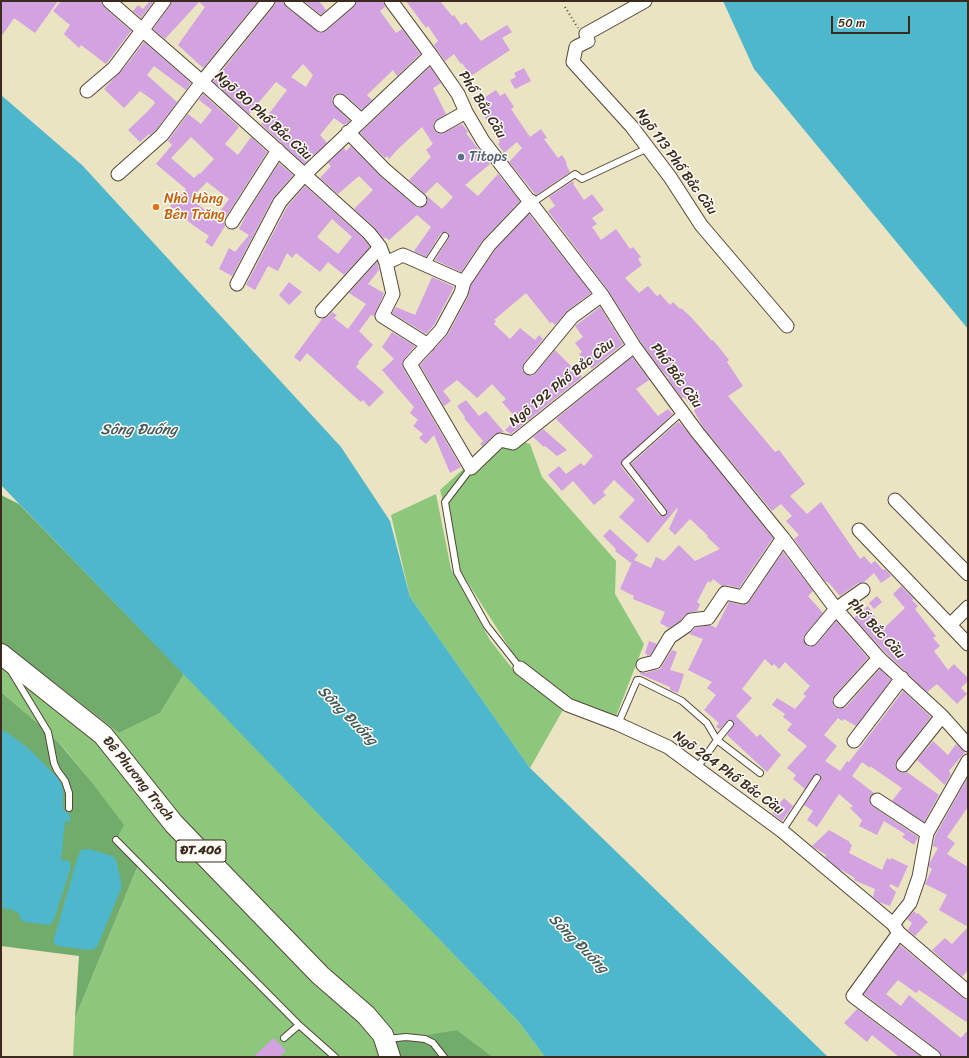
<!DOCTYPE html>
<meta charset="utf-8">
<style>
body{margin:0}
#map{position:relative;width:969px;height:1058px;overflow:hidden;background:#eae4c3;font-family:Sriracha,sans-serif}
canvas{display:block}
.frame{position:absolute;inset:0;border:2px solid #3b2a1e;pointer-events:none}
.scale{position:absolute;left:831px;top:16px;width:79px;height:18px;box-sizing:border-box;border:2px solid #3b2a1e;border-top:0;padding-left:5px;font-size:12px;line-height:14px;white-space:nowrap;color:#3b2a1e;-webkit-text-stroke:3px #fdfcf7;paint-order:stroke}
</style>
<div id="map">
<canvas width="969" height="1058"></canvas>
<div class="frame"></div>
<div class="scale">50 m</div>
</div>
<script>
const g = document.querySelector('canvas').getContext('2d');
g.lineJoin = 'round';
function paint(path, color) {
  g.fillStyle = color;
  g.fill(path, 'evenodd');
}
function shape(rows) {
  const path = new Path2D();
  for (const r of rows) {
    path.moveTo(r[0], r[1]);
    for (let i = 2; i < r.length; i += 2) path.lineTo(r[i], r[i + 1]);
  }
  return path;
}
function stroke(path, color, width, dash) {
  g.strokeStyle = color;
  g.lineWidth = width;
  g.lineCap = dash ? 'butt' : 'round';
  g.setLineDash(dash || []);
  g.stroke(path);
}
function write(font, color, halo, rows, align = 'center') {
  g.font = font + ' Sriracha,sans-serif';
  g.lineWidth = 3;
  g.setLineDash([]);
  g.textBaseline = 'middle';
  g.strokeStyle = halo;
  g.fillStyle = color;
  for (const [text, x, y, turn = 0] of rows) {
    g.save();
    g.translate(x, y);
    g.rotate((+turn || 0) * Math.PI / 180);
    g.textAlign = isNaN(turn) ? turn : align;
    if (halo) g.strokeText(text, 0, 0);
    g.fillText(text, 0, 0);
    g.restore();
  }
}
const green = shape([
 [501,435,530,444,542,477,616,561,615,594,644,644,615,719,571,704,521,666,461,572,440,490],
 [436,494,451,569,490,640,519,677,564,708,530,768,410,597,391,515],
 [1,654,25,660,119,733,160,713,184,674,518,1021,545,1057,493,1057,457,1030,388,1057,73,1057,75,1018,139,863,116,840,90,780,64,748,48,732,1,692]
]);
const forest = shape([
 [1,495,19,504,184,674,160,713,119,733,25,660,1,654],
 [1,692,48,732,60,744,90,780,124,825,116,840,139,863,75,1018,79,956,1,946],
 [457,1030,493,1057,388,1057,385,1040,416,1037]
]);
const water = shape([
 [723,1,968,1,968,329,754,69],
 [1,95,82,165,341,447,390,521,410,597,530,768,828,1057,545,1057,518,1021,1,485],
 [1,730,8,733,29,749,59,779,63,789,63,809,70,815,70,822,65,821,61,860,69,861,71,867,54,920,50,925,25,922,21,920,18,912,1,907],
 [89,849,112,856,116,860,121,881,121,889,97,947,90,950,58,946,53,942,78,856,81,850]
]);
const building = shape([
 [1,1,58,1,35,33,14,18,1,37],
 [61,1,101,1,104,7,131,31,106,64,81,45,79,48,64,34,70,25,53,11],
 [150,1,154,1,141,18,133,11,138,5,143,9],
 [172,1,258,1,203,68,178,45,205,7,199,2,165,39,153,29,170,6],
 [276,1,283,1,286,7,320,33,326,31,354,7,357,1,383,1,385,7,380,11,396,33,402,29,420,54,397,76,393,70,367,95,372,100,362,110,345,95,341,93,334,95,332,99,333,104,350,121,344,125,334,118,320,135,327,143,304,164,261,124,287,90,276,82,249,114,213,82,274,6],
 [303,64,313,75,306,87,291,77],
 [304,1,319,1,326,10,321,15],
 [406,1,440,1,452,16,454,15,461,25,466,22,481,41,507,25,512,32,502,38,510,50,471,76,462,63,461,64,454,54,445,61,434,45,438,41,428,26,426,28],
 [144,42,191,83,186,90,154,66,147,75,177,102,156,130,150,135,149,134,140,142,128,130,148,111,155,103,154,101,140,91,124,108,104,89,124,68],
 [430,67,441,83,433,88,446,114,434,122,433,126,434,130,437,133,441,134,462,124,468,132,466,133,490,164,465,185,478,196,498,174,520,201,483,240,461,272,435,260,449,238,449,236,448,232,445,232,441,233,426,257,414,251,431,227,417,215,389,240,385,237,384,239,374,227,354,209,373,190,359,176,338,194,320,178,331,166,328,163,344,148,346,151,351,146,380,176,415,206,419,208,426,205,428,201,427,196,442,209,453,197,437,182,425,194,409,180,431,157,426,150,433,144,422,127,399,148,389,159,387,156,385,158,360,133],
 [524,68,531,81,515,89,510,80,516,77,514,73],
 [496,90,500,96,505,93,514,107,511,109,530,137,541,129,547,138,544,139,558,158,562,155,567,163,566,164,570,172,536,195,509,162,522,148,517,142,504,153,498,144,500,142,476,103],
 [203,94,239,127,225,144,238,155,251,137,267,152,225,218,224,222,225,226,212,247,205,242,209,236,194,226,170,206,186,189,156,164,172,145,168,141,188,114,201,124,212,110,199,100],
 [191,137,214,159,200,174,199,173,194,178,171,158],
 [207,182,229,199,218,214,211,209,208,213,191,198],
 [279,163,293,175,273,198,232,276,219,269,229,248,235,252,249,235,239,229,246,215],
 [573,181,574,184,573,184,584,200,592,194,604,210,592,218,597,224,592,227,601,240,616,229,630,249,633,247,641,257,638,259,642,265,625,278,639,293,648,286,657,296,660,294,670,305,673,302,680,309,681,308,691,317,712,341,713,340,729,360,727,362,743,386,728,396,775,452,779,450,805,484,790,496,807,514,821,502,860,559,864,556,871,564,875,561,883,570,885,569,891,576,881,583,874,573,864,582,858,583,840,596,829,583,825,581,794,539,799,535,786,521,792,516,781,504,772,511,703,427,694,411,695,410,684,397,682,398,668,379,669,378,662,371,641,342,608,290,548,211,555,206,549,197],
 [305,186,363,238,370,247,344,275,328,262,320,272,296,253,292,258,287,253,278,271,268,266,255,290,246,285,287,207],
 [332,219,352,237,338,254,317,237],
 [529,214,591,293,567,311,555,325,552,322,550,323,526,293,494,320,496,321,494,324,510,339,520,328,535,340,539,335,543,339,524,363,522,370,525,374,532,376,536,373,555,350,582,377,511,434,505,430,517,419,502,402,506,399,492,384,477,398,457,380,443,391,451,401,444,406,420,365,448,334,468,297,471,285,495,250],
 [377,262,379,270,368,284,384,293,374,316,371,315,359,331,373,345,358,362,359,363,356,367,384,392,369,407,363,400,361,402,355,397,307,353,300,362,294,357,322,319,328,317,332,312,337,315,334,318,348,329,366,304,349,293],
 [432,277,454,287,434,325,426,334,392,313,396,307,415,315],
 [289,282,302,292,289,305,279,295],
 [600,307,623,344,592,369,579,354,582,352,575,343,583,337,575,326],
 [392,332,415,346,404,359,402,364,403,368,461,467,450,473,434,435,426,444,419,438,423,434,413,426,418,420,410,413,414,407,382,370,394,359,382,347],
 [632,357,649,380,636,389,658,416,668,409,673,414,621,462,621,466,659,515,662,516,665,516,667,513,667,510,631,464,678,422,681,424,773,538,739,588,727,585,722,586,713,579,710,583,708,581,697,602,700,604,697,611,690,612,685,615,681,620,669,628,660,623,665,612,633,599,634,596,620,589,632,562,631,563,615,551,616,549,603,536,610,529,638,555,634,560,651,568,656,557,664,561,679,545,695,561,720,549,707,537,708,536,703,531,690,519,675,535,669,529,678,509,677,508,648,543,619,517,635,500,614,480,603,492,606,495,594,505,573,481,562,491,548,475,559,466,566,474,581,463,584,466,593,456,556,419],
 [466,400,479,416,486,411,504,432,495,434,482,446,480,444,483,441,464,418,465,417,457,406],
 [543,429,567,450,557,456,545,446,544,447,533,437],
 [783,552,813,591,808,596,823,613,805,634,803,638,806,645,810,647,817,644,836,621,868,658,834,696,832,700,834,707,839,709,846,707,880,669,891,680,856,726,844,719,842,721,838,718,824,735,837,746,825,761,840,771,847,761,849,762,903,691,931,717,897,760,895,764,896,768,898,771,902,773,907,772,939,795,924,822,892,801,902,788,870,766,870,768,862,762,852,776,874,793,871,795,869,799,870,803,872,806,918,837,914,845,902,837,905,834,884,821,877,835,859,826,862,820,850,808,853,806,839,794,817,827,807,820,813,811,804,805,821,780,821,776,819,774,815,774,805,789,793,779,796,775,787,768,807,746,787,730,792,724,783,717,785,714,772,705,777,698,795,709,806,696,803,694,810,686,785,662,779,669,774,664,772,666,765,659,742,689,752,698,736,716,757,737,760,734,781,755,767,772,727,735,734,725,733,721,728,720,720,729,716,727,719,723,704,710,716,695,707,688,712,682,688,670,703,639,689,634,695,628,710,625,716,628,729,602,742,605,746,605,749,602],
 [901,586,914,599,912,600,918,606,915,609,936,636,933,638,940,646,934,651,948,670,954,664,968,678,968,681,961,688,967,694,957,704,937,684,927,692,885,652,854,618,868,606,883,629,905,608,893,594],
 [877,596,882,602,874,609,869,603],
 [649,641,657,644,650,655,647,656,647,654,645,653],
 [672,650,677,652,670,670,684,674,678,693,670,690,670,687,640,674,640,672,645,673,660,669],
 [933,741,948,755,956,744,965,752,949,771,951,774,945,785,917,760],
 [968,777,968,807,947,837,955,843,947,854,968,867,968,927,939,910,947,895,925,884,932,869,929,867,929,864,938,848,933,846,935,836],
 [784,798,793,806,782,821,772,813],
 [829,830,850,842,849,843,852,845,849,853,882,870,887,858,891,860,891,858,908,866,898,888,891,884,889,886,896,892,890,906,879,902,873,897,875,889,854,880,855,878,838,868,825,857,826,855,812,846],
 [914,911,917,914,918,913,928,922,915,936,908,930,912,923,907,919],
 [968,927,968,970,962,977,932,950,945,938,952,944],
 [900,945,963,998,968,1001,968,1023,919,990,916,993,898,980,886,994,901,1006,909,995,961,1038,968,1030,968,1057,942,1057,939,1051,864,994],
 [857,1009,921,1057,899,1057,872,1035,867,1042,844,1023],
 [274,1038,286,1051,279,1057,253,1057]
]);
const path = shape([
 [565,7,578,28]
]);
const lane = shape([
 [532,203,575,174,582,179,648,148],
 [426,265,445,236],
 [471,468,445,502,457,572,487,626,520,668],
 [663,512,625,463,683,411],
 [11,671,48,732,54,763,57,770,65,781,69,793,69,808],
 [618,724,637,680,640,680,682,701,707,723,717,740,697,768],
 [730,724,717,740,760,773],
 [782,831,817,778],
 [116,840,299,1025,335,1057],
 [284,1038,299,1025],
 [387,1039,406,1037,425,1039,433,1043,444,1057]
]);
const street = shape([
 [109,1,202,82,369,233,380,247,386,263,393,294,382,316,428,345],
 [291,1,321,25,349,1],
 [391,1,431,55,458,94,466,112,483,141,602,295,634,346,697,432,783,538,836,609,879,658,942,716,968,745],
 [645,1,586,34,588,41,576,47,573,62,632,127,670,177,701,225,787,326],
 [87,91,114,68,164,1],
 [340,101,361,120],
 [441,126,466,112],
 [348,132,385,170,420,200],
 [118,174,162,135,202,82,268,1],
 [531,201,489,245,464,282,461,293,441,330,410,364,471,468,500,440,513,443,634,346],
 [232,222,278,150],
 [386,263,403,255,464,282],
 [237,284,280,202,304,175,431,55],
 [322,311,380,247],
 [530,368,572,317,602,295],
 [895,500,968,574],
 [859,530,968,644],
 [950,625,968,607],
 [811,639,836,609,863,590],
 [643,665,655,662,670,637,686,626,691,620,708,618,725,593,743,597,783,538],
 [520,668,568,705,618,724,668,747,782,831,893,924],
 [840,701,879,658],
 [854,741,902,678],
 [968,761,927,833,919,877,910,903,893,924,899,933,968,992],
 [903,765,942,716],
 [877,800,927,833],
 [899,933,853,996,934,1057]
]);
const primary = shape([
 [1,654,103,735,174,824,320,975,366,1015,383,1035,390,1057]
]);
const markers = [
 [461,157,4,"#5c6f8a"],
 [156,207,4,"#e8710a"]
];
const shields = [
 [201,851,50]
];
const shieldNames = [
 ["ĐT.406",201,851]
];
const streetNames = [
 ["Phố Bắc Cầu",482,105,58],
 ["Ngõ 80 Phố Bắc Cầu",263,116,42],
 ["Ngõ 113 Phố Bắc Cầu",676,162,54],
 ["Phố Bắc Cầu",676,376,54],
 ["Ngõ 192 Phố Bắc Cầu",562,383,-39],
 ["Phố Bắc Cầu",876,629,47],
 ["Ngõ 264 Phố Bắc Cầu",728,773,36],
 ["Đê Phương Trạch",138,779,51]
];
const serviceNames = [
 ["Titops",469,157]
];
const foodNames = [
 ["Nhà Hàng",164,199],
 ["Bên Trăng",164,215]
];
const waterNames = [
 ["Sông Đuống",139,430],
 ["Sông Đuống",347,716,45],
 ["Sông Đuống",578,944,45]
];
paint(green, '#8cc77c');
paint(forest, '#71ac6c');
paint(water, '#4eb7cb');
paint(building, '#d2a2e1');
stroke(lane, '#554637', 8);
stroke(street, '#554637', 15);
stroke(primary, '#554637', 22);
stroke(path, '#554637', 2, [1, 3]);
stroke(lane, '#fff', 6);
stroke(street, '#fff', 13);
stroke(primary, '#fff', 20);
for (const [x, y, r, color] of markers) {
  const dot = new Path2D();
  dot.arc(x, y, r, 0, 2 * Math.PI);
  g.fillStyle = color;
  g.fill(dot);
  stroke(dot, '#fdfcf7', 1.5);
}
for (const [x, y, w] of shields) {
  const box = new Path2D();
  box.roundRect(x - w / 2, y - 11, w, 22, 3);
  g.fillStyle = '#fdfcf7';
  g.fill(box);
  stroke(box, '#3b2a1e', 1);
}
write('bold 13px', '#3b2a1e', null, shieldNames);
write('14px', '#3b2a1e', '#fdfcf7', streetNames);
write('14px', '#4e5e75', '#fdfcf7', serviceNames, 'left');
write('14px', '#c56008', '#fdfcf7', foodNames, 'left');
write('italic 15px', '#425b5b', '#fdfcf7', waterNames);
</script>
